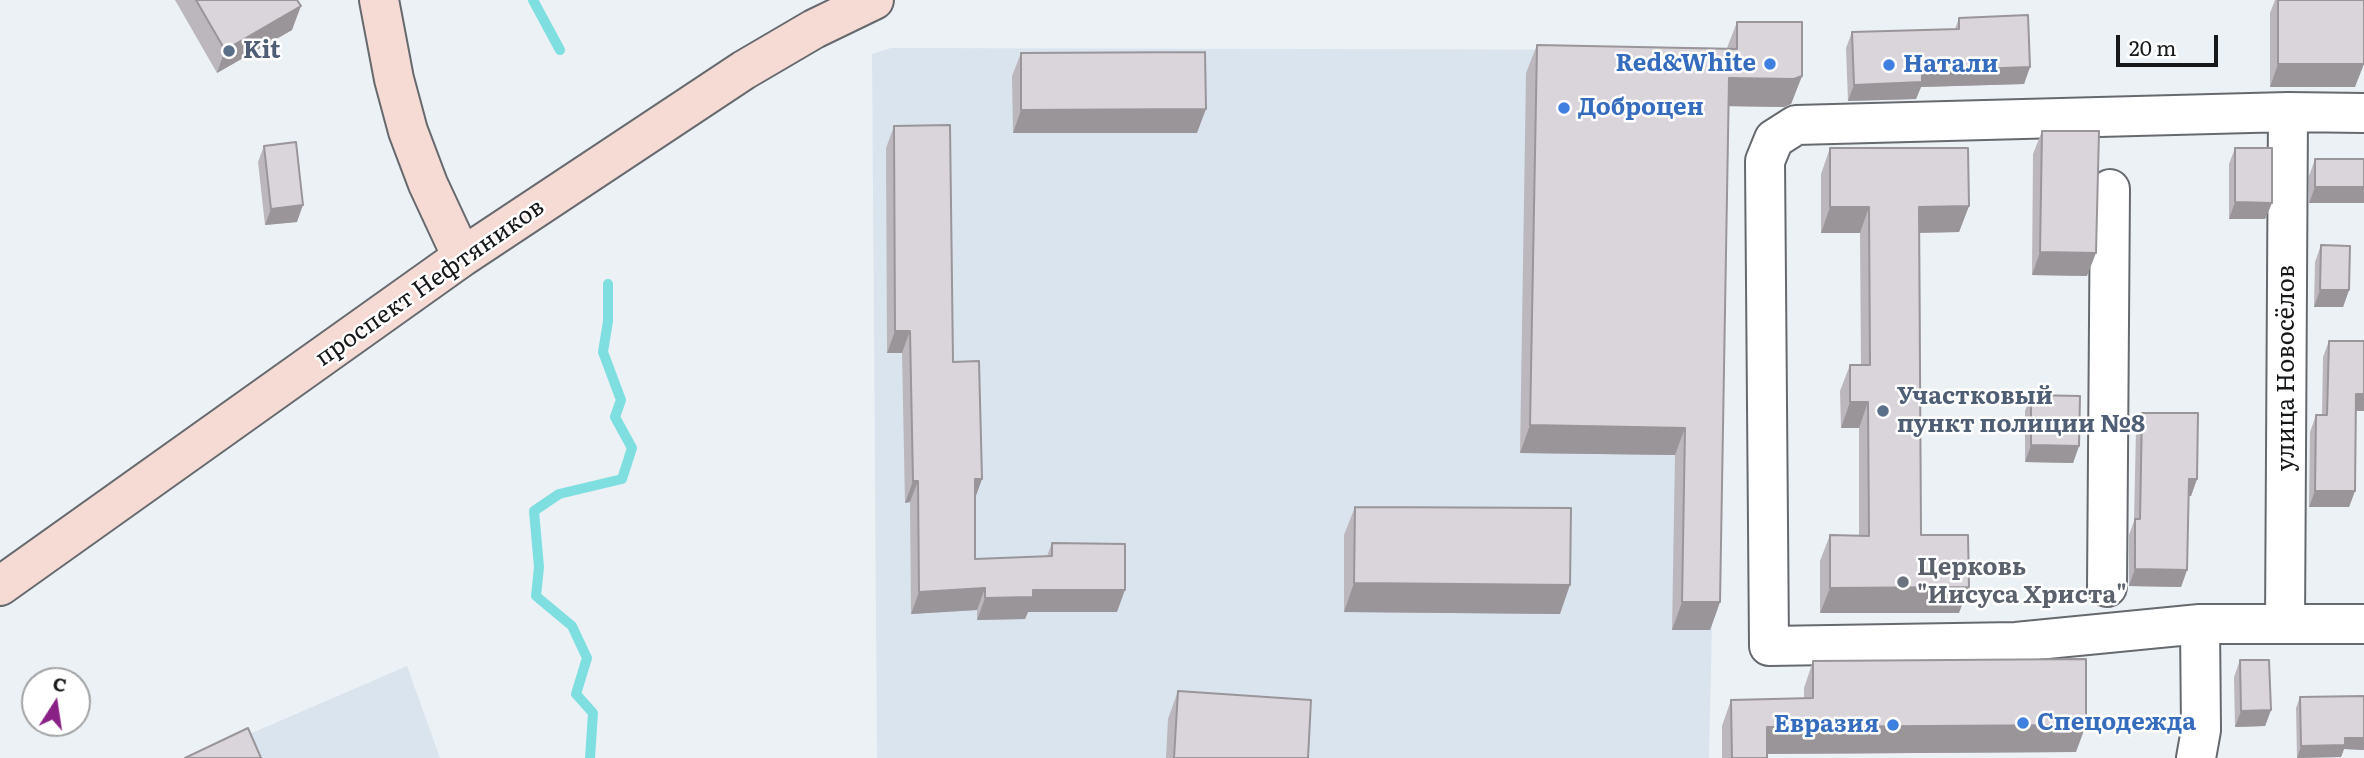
<!DOCTYPE html>
<meta charset="utf-8">
<style>
body{margin:0}
#map{position:relative;width:2364px;height:758px;overflow:hidden;background:#ecf1f6;font-family:Literata,serif}
canvas{display:block}
.north{position:absolute;left:21px;top:667px;width:70px;height:70px;box-sizing:border-box;background:#fff;border:2px solid #a2a3a3;border-radius:50%;rotate:12deg;font-size:19px;font-weight:700;line-height:28px;text-align:center;color:#16181a}
.north::after{content:'';display:block;margin:auto;width:24px;height:32px;background:#8a2187;clip-path:polygon(50% 0,100% 100%,50% 72%,0 100%)}
.scale{position:absolute;left:2116px;top:35px;width:102px;height:32px;box-sizing:border-box;border:4px solid #16181a;border-top:0;padding-left:9px;font-size:21px;line-height:24px;white-space:nowrap;color:#16181a;-webkit-text-stroke:5px #fff;paint-order:stroke}
</style>
<div id="map">
<canvas width="2364" height="758"></canvas>
<div class="north">С</div>
<div class="scale">20 m</div>
</div>
<script>
const g = document.querySelector('canvas').getContext('2d');
g.lineJoin = 'round';
function paint(path, color) {
  g.fillStyle = color;
  g.fill(path, 'evenodd');
}
function shape(rows) {
  const path = new Path2D();
  for (const r of rows) {
    path.moveTo(r[0], r[1]);
    for (let i = 2; i < r.length; i += 2) path.lineTo(r[i], r[i + 1]);
  }
  return path;
}
function stroke(path, color, width, dash) {
  g.strokeStyle = color;
  g.lineWidth = width;
  g.lineCap = dash ? 'butt' : 'round';
  g.setLineDash(dash || []);
  g.stroke(path);
}
function write(font, color, halo, rows, align = 'center') {
  g.font = font + ' Literata,serif';
  g.lineWidth = 5;
  g.setLineDash([]);
  g.textBaseline = 'middle';
  g.strokeStyle = halo;
  g.fillStyle = color;
  for (const [text, x, y, turn = 0] of rows) {
    g.save();
    g.translate(x, y);
    g.rotate((+turn || 0) * Math.PI / 180);
    g.textAlign = isNaN(turn) ? turn : align;
    if (halo) g.strokeText(text, 0, 0);
    g.fillText(text, 0, 0);
    g.restore();
  }
}
const built = shape([
 [891,48,1725,50,1709,758,877,758,872,54],
 [407,666,440,758,194,758]
]);
const stream = shape([
 [533,0,560,50],
 [590,758,593,713,576,694,587,658,572,626,536,596,539,567,534,511,559,494,622,479,632,448,615,417,621,400,603,352,608,321,608,284]
]);
const street = shape([
 [2364,113,2288,112,1796,125,1774,139,1765,161,1769,646,2016,642,2200,624,2364,624],
 [2107,587,2110,189],
 [2285,623,2288,112],
 [2196,758,2201,730,2200,624]
]);
const secondary = shape([
 [379,0,394,79,408,131,428,184,462,257],
 [0,586,462,257,744,70,814,29,874,0]
]);
const wall = shape([
 [175,0,297,0,292,30,217,73],
 [2275,0,2364,0,2355,87,2270,87,2270,13],
 [1959,18,2030,67,2024,84,1921,87,1916,99,1848,101,1846,48,1852,32,1955,29],
 [1737,22,1802,76,1791,104,1784,107,1729,106,1720,602,1710,630,1672,630,1675,455,1520,453,1526,73,1537,45,1727,48],
 [1021,53,1197,133,1013,133,1012,76],
 [894,126,982,479,975,498,975,559,1047,556,1052,543,1117,612,1028,612,1025,619,977,620,977,610,911,614,910,502,905,503,902,353,887,353,886,148],
 [2042,131,2087,276,2032,275,2033,154],
 [264,146,297,222,265,225,258,162],
 [1830,148,1969,206,1959,232,1920,233,1921,535,1959,613,1820,613,1820,561,1830,535,1859,535,1859,428,1841,428,1840,391,1850,365,1861,365,1860,233,1821,233,1821,174],
 [2235,148,2272,203,2265,219,2229,219,2229,164],
 [2315,159,2364,203,2309,203,2309,176],
 [2321,245,2349,290,2343,307,2314,307,2315,262],
 [2329,341,2364,341,2364,411,2356,411,2355,491,2349,507,2309,507,2310,432,2316,415,2322,415,2323,357],
 [2031,395,2079,446,2073,463,2025,462,2025,411],
 [2142,413,2197,479,2191,496,2188,496,2187,570,2181,587,2129,586,2129,535,2134,521,2136,429],
 [1355,507,1560,614,1344,612,1344,535],
 [2240,660,2271,710,2265,726,2235,727,2234,677],
 [1813,661,2076,752,1767,754,1767,758,1722,758,1722,726,1731,700,1804,698,1804,688],
 [1178,691,1308,758,1166,758,1168,719],
 [2364,696,2364,750,2344,749,2341,757,2297,758,2296,708,2300,697]
]);
const shadedWall = shape([
 [301,6,292,30,217,73,225,50],
 [2278,64,2364,64,2355,87,2270,87],
 [2030,67,2024,84,1921,87,1916,99,1848,101,1854,85,1922,71],
 [1802,76,1791,104,1784,107,1719,106,1729,78],
 [1206,109,1197,133,1013,133,1021,110],
 [2315,187,2364,187,2364,203,2309,203],
 [2235,202,2272,203,2265,219,2229,219],
 [303,205,297,222,265,225,271,209],
 [1969,206,1959,232,1910,233,1919,207],
 [1830,207,1869,207,1860,233,1821,233],
 [2040,252,2096,253,2087,276,2032,275],
 [2320,290,2349,290,2343,307,2314,307],
 [895,331,910,331,902,353,887,353],
 [2356,394,2364,394,2364,411,2350,411],
 [1850,402,1868,402,1859,428,1841,428],
 [1530,425,1685,428,1675,455,1520,453],
 [2031,445,2079,446,2073,463,2025,462],
 [975,479,982,479,974,501],
 [2189,479,2197,479,2191,496,2183,496],
 [913,481,918,481,910,502,905,503],
 [2315,491,2355,491,2349,507,2309,507],
 [2135,569,2187,570,2181,587,2129,586],
 [1354,583,1570,585,1560,614,1344,612],
 [1969,587,1959,613,1820,613,1830,588],
 [985,588,977,610,911,614,919,592],
 [1033,590,1125,590,1117,612,1028,612,1025,619,977,620,985,598],
 [1682,602,1720,602,1710,630,1672,630],
 [2271,710,2265,726,2235,727,2241,711],
 [2086,725,2076,752,1757,754,1767,727],
 [2345,738,2364,738,2364,750,2344,749,2341,757,2297,758,2301,746]
]);
const building = shape([
 [196,0,297,0,301,6,225,50,196,0],
 [2278,0,2364,0,2364,64,2278,64,2278,0],
 [2028,15,2030,67,1922,71,1922,82,1854,85,1852,32,1959,29,1959,18,2028,15],
 [1737,22,1802,22,1802,76,1794,79,1729,78,1720,602,1682,602,1685,428,1530,425,1537,45,1737,49,1737,22],
 [1205,52,1206,109,1021,110,1021,53,1205,52],
 [950,125,953,362,979,361,982,479,975,479,975,559,1052,556,1052,543,1125,544,1125,590,1033,590,1033,597,985,598,985,588,919,592,918,481,913,481,910,331,895,331,894,126,950,125],
 [2042,131,2099,131,2096,253,2040,252,2042,131],
 [296,142,303,205,271,209,264,146,296,142],
 [1830,148,1968,148,1969,206,1919,207,1921,535,1968,535,1969,587,1830,588,1830,535,1869,536,1868,402,1850,402,1850,365,1870,365,1869,207,1830,207,1830,148],
 [2235,148,2272,148,2272,203,2235,202,2235,148],
 [2315,159,2364,159,2364,187,2315,187,2315,159],
 [2321,245,2350,246,2349,290,2320,290,2321,245],
 [2329,341,2364,341,2364,394,2356,394,2355,491,2315,491,2316,415,2327,415,2329,341],
 [2031,395,2080,396,2079,446,2031,445,2031,395],
 [2142,413,2198,413,2197,479,2189,479,2187,570,2135,569,2135,519,2140,519,2142,413],
 [1355,507,1571,508,1570,585,1354,583,1355,507],
 [2086,659,2086,725,1767,727,1767,758,1732,758,1731,700,1813,698,1813,661,2086,659],
 [2240,660,2269,660,2271,710,2241,711,2240,660],
 [1178,691,1311,700,1308,758,1174,758,1178,691],
 [2364,696,2364,738,2345,738,2345,745,2301,746,2300,697,2364,696],
 [248,728,261,758,185,758,248,728]
]);
const markers = [
 [229,51,7,"#5c6f8a"],
 [1770,64,7,"#3f7fe0"],
 [1889,65,7,"#3f7fe0"],
 [1564,108,7,"#3f7fe0"],
 [1883,411,7,"#5c6f8a"],
 [1903,582,7,"#6b7280"],
 [2023,723,7,"#3f7fe0"],
 [1893,725,7,"#3f7fe0"]
];
const serviceNames = [
 ["Kit",243,51],
 ["Участковый",1897,397],
 ["пункт полиции №8",1897,425]
];
const shopNames = [
 ["Red&White",1756,64,"right"],
 ["Натали",1903,65],
 ["Доброцен",1578,108],
 ["Спецодежда",2037,723],
 ["Евразия",1879,725,"right"]
];
const streetNames = [
 ["проспект Нефтяников",430,283,-35],
 ["улица Новосёлов",2287,368,-90]
];
const worshipNames = [
 ["Церковь",1917,568],
 ["\"Иисуса Христа\"",1917,596]
];
paint(built, '#dae4ef');
stroke(stream, '#7fdfe0', 10);
stroke(street, '#666a6e', 42);
stroke(secondary, '#666a6e', 42);
stroke(street, '#fff', 38);
stroke(secondary, '#f6dbd4', 38);
paint(wall, '#bbb7bc');
paint(shadedWall, '#999599');
paint(building, '#dad5db');
stroke(building, '#999599', 2);
for (const [x, y, r, color] of markers) {
  const dot = new Path2D();
  dot.arc(x, y, r, 0, 2 * Math.PI);
  g.fillStyle = color;
  g.fill(dot);
  stroke(dot, '#fff', 2.5);
}
write('bold 24px', '#4e5e75', '#fff', serviceNames, 'left');
write('bold 24px', '#366cbe', '#fff', shopNames, 'left');
write('24px', '#16181a', '#fff', streetNames);
write('bold 24px', '#5b616d', '#fff', worshipNames, 'left');
</script>
